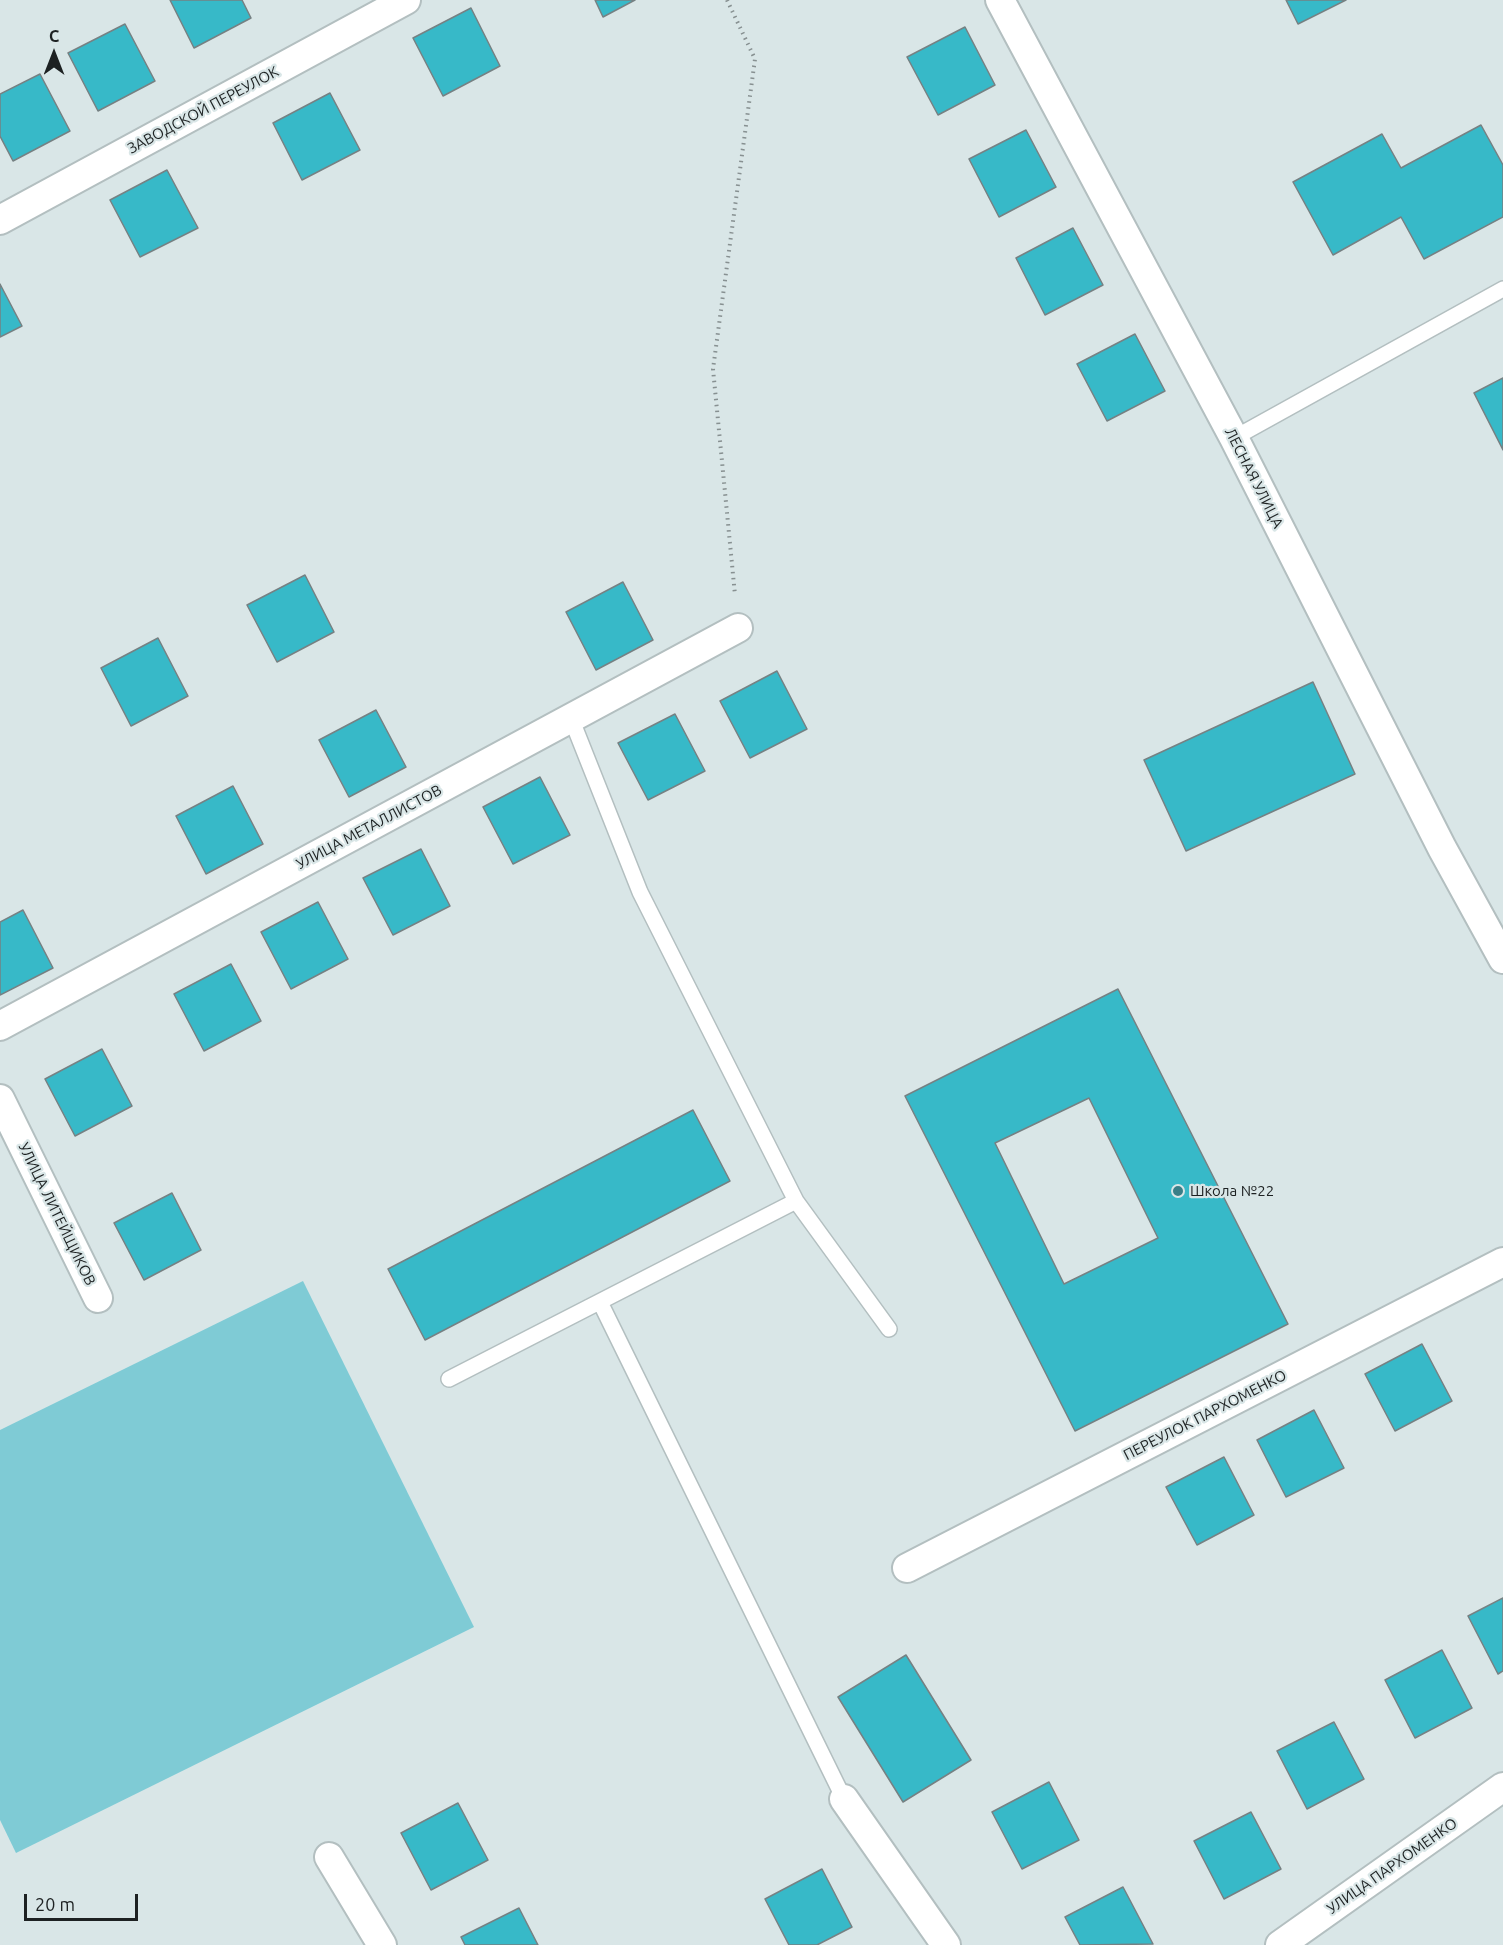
<!DOCTYPE html>
<meta charset="utf-8">
<style>
body{margin:0}
#map{position:relative;width:1503px;height:1945px;overflow:hidden;background:#d9e6e7;font-family:Ubuntu,sans-serif}
canvas{display:block}
.north{position:absolute;left:24px;top:24px;width:60px;height:60px;-webkit-text-stroke:4px #d9e6e7;paint-order:stroke;rotate:0deg;font-size:16px;font-weight:700;line-height:24px;text-align:center;color:#1d2122}
.north::after{content:'';display:block;margin:auto;width:21px;height:27px;background:#1d2122;clip-path:polygon(50% 0,100% 100%,50% 72%,0 100%)}
.scale{position:absolute;left:24px;top:1894px;width:114px;height:27px;box-sizing:border-box;border:3px solid #1d2122;border-top:0;padding-left:8px;font-size:18px;line-height:21px;white-space:nowrap;color:#1d2122;-webkit-text-stroke:4px #d9e6e7;paint-order:stroke}
</style>
<div id="map">
<canvas width="1503" height="1945"></canvas>
<div class="north">С</div>
<div class="scale">20 m</div>
</div>
<script>
const g = document.querySelector('canvas').getContext('2d');
g.lineJoin = 'round';
function paint(path, color) {
  g.fillStyle = color;
  g.fill(path, 'evenodd');
}
function shape(rows) {
  const path = new Path2D();
  for (const r of rows) {
    path.moveTo(r[0], r[1]);
    for (let i = 2; i < r.length; i += 2) path.lineTo(r[i], r[i + 1]);
  }
  return path;
}
function stroke(path, color, width, dash) {
  g.strokeStyle = color;
  g.lineWidth = width;
  g.lineCap = dash ? 'butt' : 'round';
  g.setLineDash(dash || []);
  g.stroke(path);
}
function write(font, color, halo, rows, align = 'center') {
  g.font = font + ' Ubuntu,sans-serif';
  g.lineWidth = 4.5;
  g.setLineDash([]);
  g.textBaseline = 'middle';
  g.strokeStyle = halo;
  g.fillStyle = color;
  for (const [text, x, y, turn = 0] of rows) {
    g.save();
    g.translate(x, y);
    g.rotate((+turn || 0) * Math.PI / 180);
    g.textAlign = isNaN(turn) ? turn : align;
    if (halo) g.strokeText(text, 0, 0);
    g.fillText(text, 0, 0);
    g.restore();
  }
}
const green = shape([
 [303,1281,474,1627,16,1853,0,1820,0,1430]
]);
const building = shape([
 [170,0,242,0,251,18,194,48,170,0],
 [595,0,635,0,603,17,595,0],
 [1286,0,1346,0,1298,24,1286,0],
 [471,8,500,66,443,96,413,38,471,8],
 [125,24,155,81,98,111,68,53,125,24],
 [965,27,995,85,938,115,907,57,965,27],
 [40,74,70,131,13,161,0,136,0,94,40,74],
 [330,93,360,150,302,180,273,123,330,93],
 [1481,125,1503,165,1503,217,1424,259,1401,217,1333,255,1293,182,1382,134,1401,168,1481,125],
 [1026,130,1056,187,999,217,969,159,1026,130],
 [167,170,198,228,140,257,110,200,167,170],
 [1073,228,1103,285,1045,315,1016,258,1073,228],
 [0,284,22,326,0,337,0,284],
 [1135,334,1165,391,1107,421,1077,364,1135,334],
 [1503,378,1503,450,1474,393,1503,378],
 [305,575,334,632,277,662,247,605,305,575],
 [623,582,653,640,596,670,566,612,623,582],
 [158,638,188,696,131,726,101,668,158,638],
 [777,671,807,729,750,758,720,701,777,671],
 [1313,682,1355,774,1186,851,1144,760,1313,682],
 [376,710,406,767,349,797,319,740,376,710],
 [675,714,705,771,648,800,618,743,675,714],
 [540,777,570,835,513,864,483,807,540,777],
 [233,786,263,844,206,874,176,816,233,786],
 [421,849,450,906,393,935,363,878,421,849],
 [318,902,348,959,291,989,261,932,318,902],
 [23,910,53,968,0,995,0,922,23,910],
 [231,964,261,1021,204,1051,174,994,231,964],
 [1118,989,1288,1324,1075,1431,905,1096,1118,989],
 [1089,1098,1158,1238,1064,1284,995,1143,1089,1098],
 [102,1049,132,1106,75,1136,45,1079,102,1049],
 [693,1110,730,1181,425,1340,388,1269,693,1110],
 [172,1193,201,1250,144,1280,114,1223,172,1193],
 [1422,1344,1452,1401,1395,1431,1365,1374,1422,1344],
 [1314,1410,1344,1468,1286,1497,1257,1440,1314,1410],
 [1224,1457,1254,1515,1197,1545,1166,1487,1224,1457],
 [1503,1598,1503,1671,1498,1674,1468,1616,1503,1598],
 [1442,1650,1472,1708,1415,1738,1385,1680,1442,1650],
 [906,1655,971,1760,903,1802,838,1697,906,1655],
 [1334,1722,1364,1779,1307,1809,1277,1751,1334,1722],
 [1049,1782,1079,1840,1022,1869,992,1812,1049,1782],
 [458,1803,488,1860,431,1890,401,1833,458,1803],
 [1251,1812,1281,1869,1224,1899,1194,1841,1251,1812],
 [822,1869,852,1927,817,1945,789,1945,765,1899,822,1869],
 [1123,1887,1153,1944,1080,1945,1065,1917,1123,1887],
 [519,1908,538,1945,465,1945,461,1937,519,1908]
]);
const path = shape([
 [727,0,755,59,713,369,735,595]
]);
const lane = shape([
 [1234,438,1503,289],
 [571,718,640,892,796,1201,889,1329],
 [600,1302,844,1799],
 [449,1379,796,1201]
]);
const street = shape([
 [1000,0,1234,438,1442,848,1503,959],
 [0,220,406,0],
 [0,1026,738,628],
 [0,1099,98,1298],
 [907,1568,1503,1262],
 [844,1799,946,1945],
 [329,1857,382,1945],
 [1280,1945,1503,1787]
]);
const markers = [
 [1178,1191,6,"#387f88"]
];
const streetNames = [
 ["ЗАВОДСКОЙ ПЕРЕУЛОК",203,110,-28],
 ["ЛЕСНАЯ УЛИЦА",1254,478,63],
 ["УЛИЦА МЕТАЛЛИСТОВ",369,827,-28],
 ["УЛИЦА ЛИТЕЙЩИКОВ",57,1214,64],
 ["ПЕРЕУЛОК ПАРХОМЕНКО",1205,1415,-27],
 ["УЛИЦА ПАРХОМЕНКО",1392,1866,-35]
];
const poiNames = [
 ["Школа №22",1190,1191]
];
paint(green, '#7fcbd5');
paint(building, '#37b9c8');
stroke(building, '#768183', 1.5);
stroke(lane, '#b3bfc0', 18);
stroke(street, '#b3bfc0', 32);
stroke(path, '#879091', 4, [1.5, 4.5]);
stroke(lane, '#fff', 15);
stroke(street, '#fff', 28);
for (const [x, y, r, color] of markers) {
  const dot = new Path2D();
  dot.arc(x, y, r, 0, 2 * Math.PI);
  g.fillStyle = color;
  g.fill(dot);
  stroke(dot, '#d9e6e7', 2);
}
write('15px', '#1d2122', '#d9e6e7', streetNames);
write('15px', '#1d2122', '#d9e6e7', poiNames, 'left');
</script>
